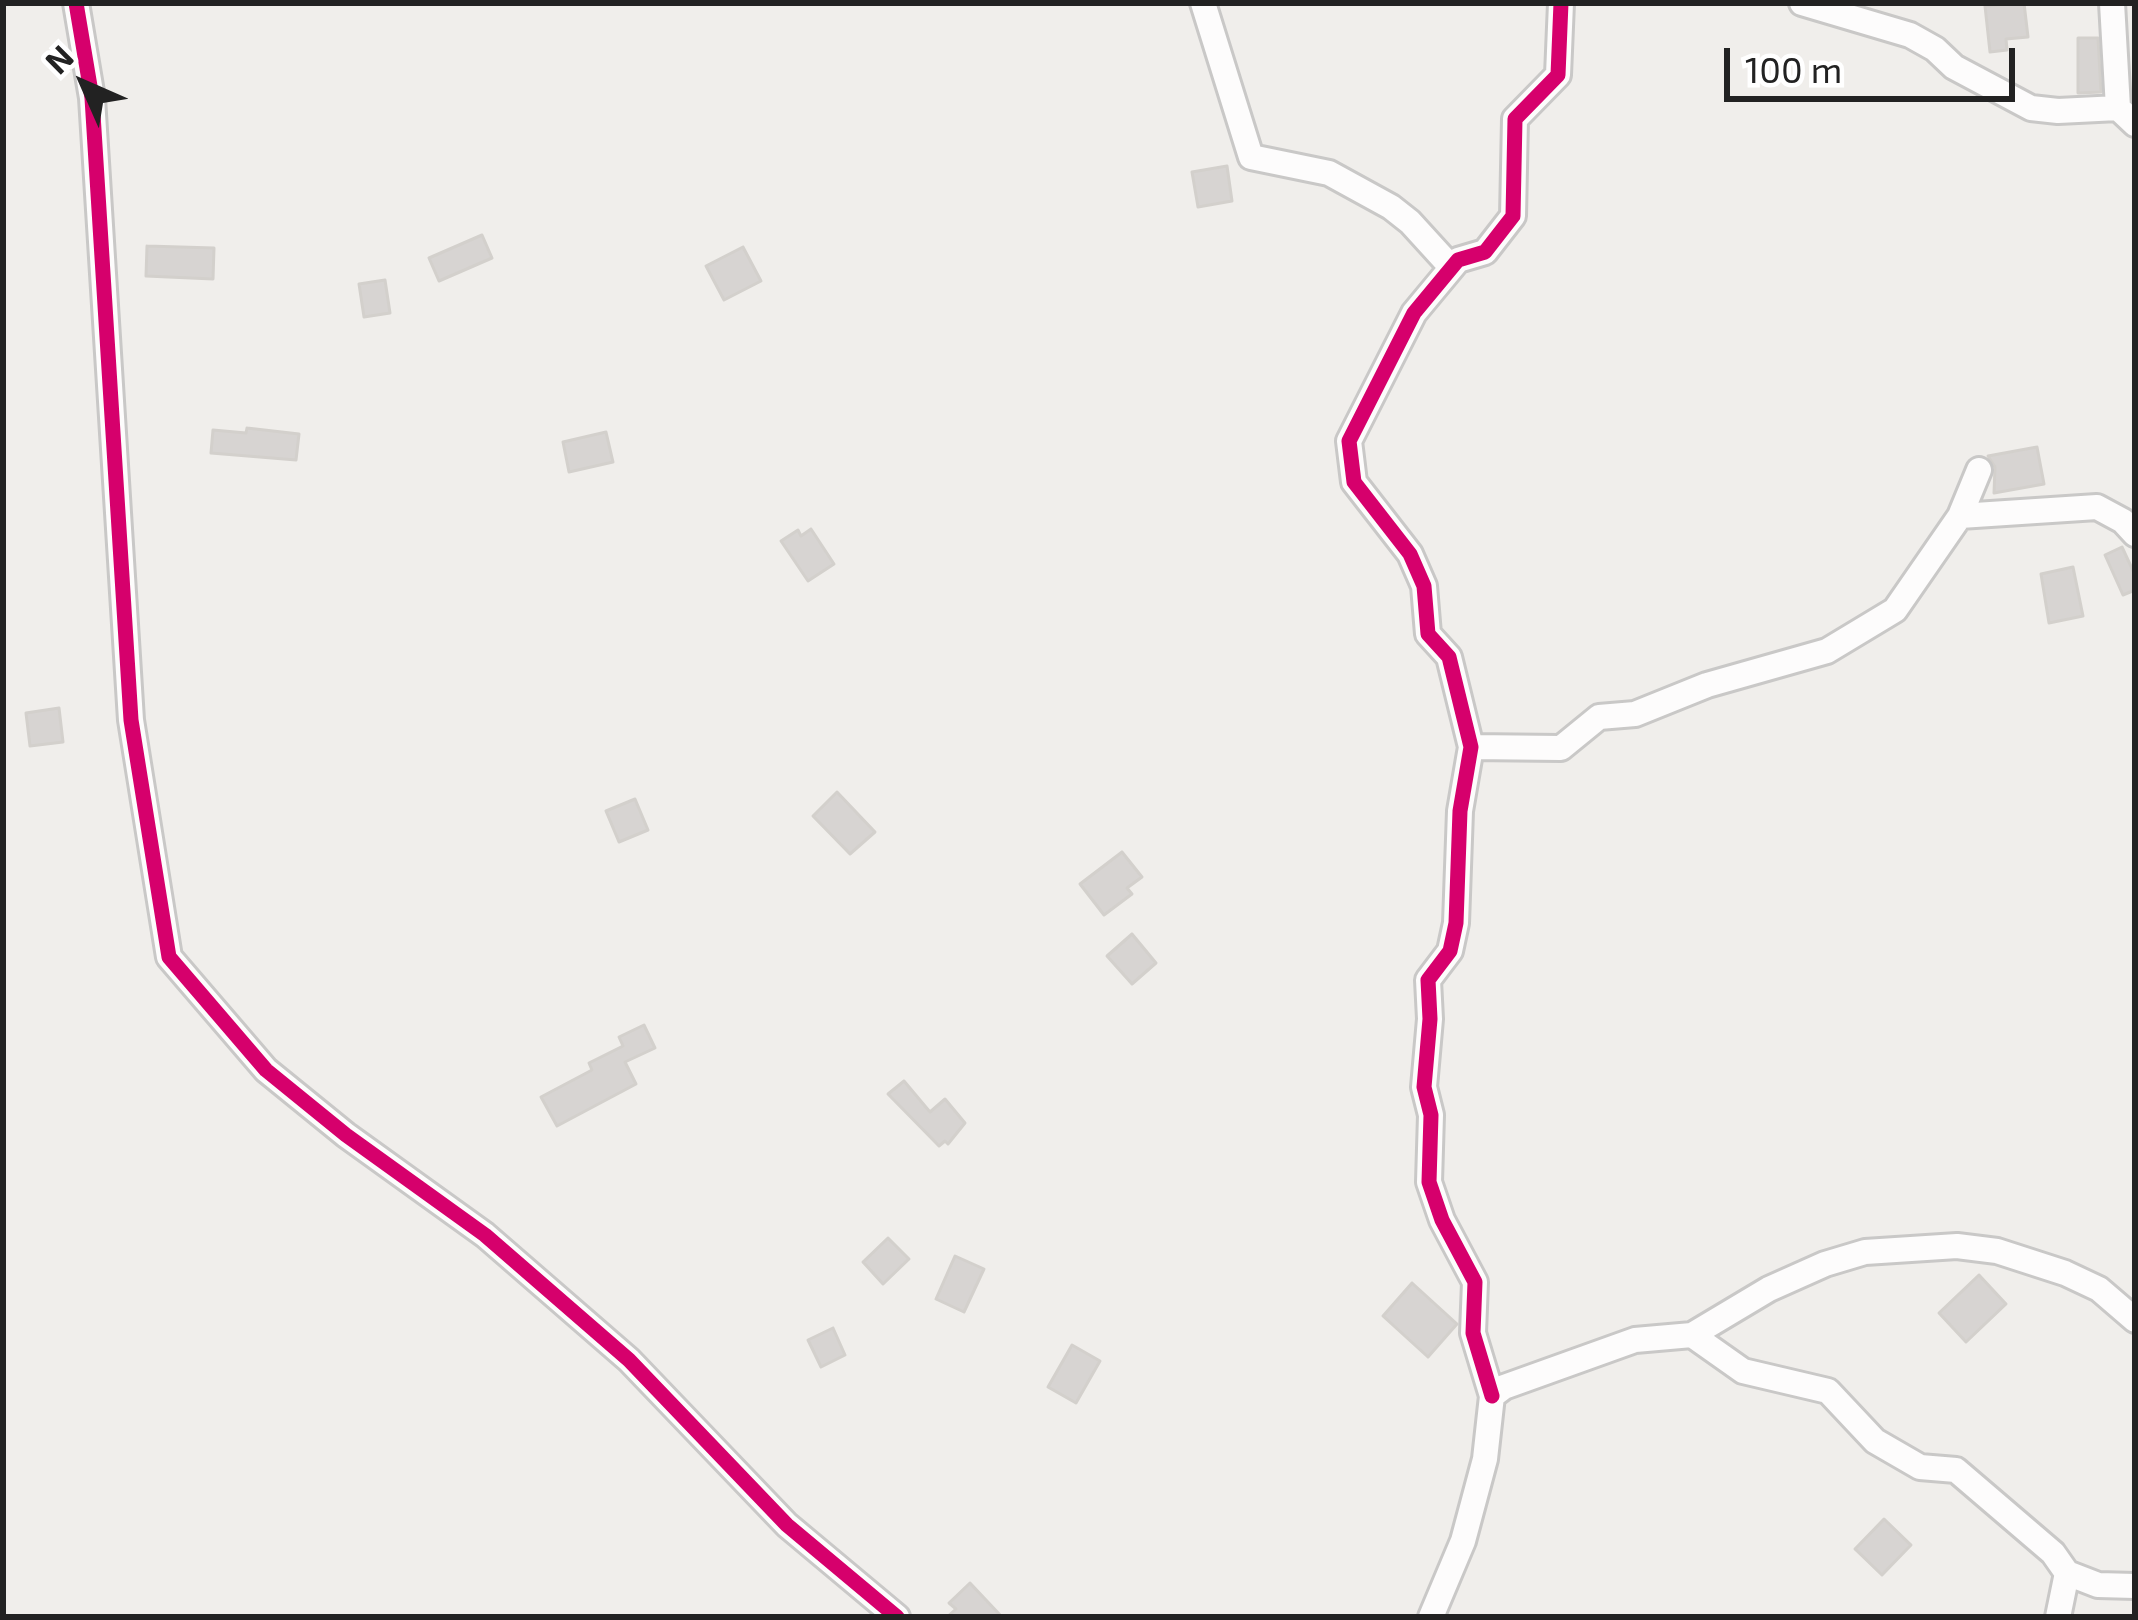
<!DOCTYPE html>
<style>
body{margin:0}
#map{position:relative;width:2138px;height:1620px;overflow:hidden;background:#f0eeeb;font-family:"Exo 2",sans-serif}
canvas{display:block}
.frame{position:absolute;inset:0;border:6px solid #222;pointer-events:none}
.north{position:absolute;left:24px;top:24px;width:120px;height:120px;-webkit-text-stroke:9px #fff;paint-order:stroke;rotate:315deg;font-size:33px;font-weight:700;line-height:48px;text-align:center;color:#222}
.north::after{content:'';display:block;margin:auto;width:42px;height:54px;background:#222;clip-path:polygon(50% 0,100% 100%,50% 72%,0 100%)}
.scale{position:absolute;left:1724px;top:48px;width:291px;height:54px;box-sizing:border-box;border:6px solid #222;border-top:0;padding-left:15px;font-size:36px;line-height:42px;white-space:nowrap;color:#222;-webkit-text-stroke:9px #fff;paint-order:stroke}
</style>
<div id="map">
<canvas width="2138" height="1620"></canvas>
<div class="frame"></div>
<div class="north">N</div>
<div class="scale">100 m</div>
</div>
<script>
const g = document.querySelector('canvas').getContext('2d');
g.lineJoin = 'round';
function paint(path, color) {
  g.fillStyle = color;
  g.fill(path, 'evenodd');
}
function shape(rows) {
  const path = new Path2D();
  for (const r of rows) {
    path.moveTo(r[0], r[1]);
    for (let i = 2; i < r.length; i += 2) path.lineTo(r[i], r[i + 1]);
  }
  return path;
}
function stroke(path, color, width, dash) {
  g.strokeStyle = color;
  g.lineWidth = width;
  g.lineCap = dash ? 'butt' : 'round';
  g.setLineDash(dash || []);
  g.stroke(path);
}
const building = shape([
 [2024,3,2028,37,2006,39,2007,50,1990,52,1985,6,2024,3],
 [2078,38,2098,38,2101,92,2078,93,2078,38],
 [1227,166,1232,201,1198,207,1192,172,1227,166],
 [482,235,492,258,439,281,429,258,482,235],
 [147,246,214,248,213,279,146,276,147,246],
 [743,247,761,281,724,300,706,266,743,247],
 [385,280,390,313,364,317,359,284,385,280],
 [247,428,299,434,296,460,211,453,213,430,246,433,247,428],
 [606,432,613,462,569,472,563,442,606,432],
 [2037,447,2044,484,1994,493,1995,467,1988,456,2037,447],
 [811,529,834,564,808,581,781,541,798,530,801,536,811,529],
 [2122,547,2135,575,2135,590,2123,595,2105,555,2122,547],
 [2073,567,2083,616,2049,623,2041,574,2073,567],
 [59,708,63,742,30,746,26,713,59,708],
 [837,792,875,832,850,854,813,816,837,792],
 [635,799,648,830,619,842,606,811,635,799],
 [1122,852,1142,877,1127,888,1132,894,1104,915,1080,884,1122,852],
 [1132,934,1156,963,1132,984,1107,956,1132,934],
 [644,1025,655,1048,625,1062,636,1084,557,1126,541,1097,592,1070,589,1063,623,1046,619,1037,644,1025],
 [904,1081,930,1112,945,1099,965,1123,948,1144,945,1141,939,1146,888,1094,904,1081],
 [888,1238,909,1259,883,1284,863,1262,888,1238],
 [955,1256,984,1269,964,1312,936,1299,955,1256],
 [1979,1275,2006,1304,1966,1342,1939,1313,1979,1275],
 [1412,1283,1457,1324,1428,1357,1383,1316,1412,1283],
 [833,1328,845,1355,821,1367,808,1340,833,1328],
 [1072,1345,1100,1361,1076,1403,1048,1387,1072,1345],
 [1884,1519,1911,1545,1882,1575,1855,1549,1884,1519],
 [970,1583,1002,1617,947,1617,956,1609,949,1603,970,1583]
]);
const minor = shape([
 [76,3,92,98,131,720,169,957,266,1070,346,1135,485,1235,629,1360,787,1525,897,1617],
 [1203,3,1251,157,1329,173,1391,207,1410,222,1451,267],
 [1802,3,1910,35,1935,49,1954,67,2031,108,2058,111,2118,108,2135,124],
 [2112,3,2118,108],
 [1960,516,2097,507,2123,521,2135,534],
 [1471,747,1561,748,1599,717,1635,714,1707,685,1827,651,1895,610,1960,516,1979,470],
 [1692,1335,1743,1371,1828,1391,1875,1441,1920,1467,1956,1470,2053,1553,2067,1573,2098,1585,2135,1586],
 [1492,1396,1473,1333,1475,1282,1442,1220,1429,1182,1431,1115,1424,1087,1430,1019,1428,980,1450,951,1456,923,1460,811,1471,747,1449,657,1428,634,1424,586,1410,554,1354,482,1349,441,1414,313,1458,260,1485,252,1513,216,1515,119,1558,75,1561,3],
 [1431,1617,1463,1541,1485,1459,1492,1396,1504,1387,1635,1340,1692,1335,1769,1289,1825,1264,1865,1252,1957,1246,1997,1251,2065,1273,2099,1289,2135,1320],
 [2058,1617,2067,1573]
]);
const cycleway = shape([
 [76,3,92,98,131,720,169,957,266,1070,346,1135,485,1235,629,1360,787,1525,897,1617],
 [1492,1396,1473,1333,1475,1282,1442,1220,1429,1182,1431,1115,1424,1087,1430,1019,1428,980,1450,951,1456,923,1460,811,1471,747,1449,657,1428,634,1424,586,1410,554,1354,482,1349,441,1414,313,1458,260,1485,252,1513,216,1515,119,1558,75,1561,3]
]);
paint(building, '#d7d4d2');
stroke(building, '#d3d0cc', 3);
stroke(minor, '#c9c8c7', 30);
stroke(minor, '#fdfcfc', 24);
stroke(cycleway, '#d6006c', 15);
</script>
